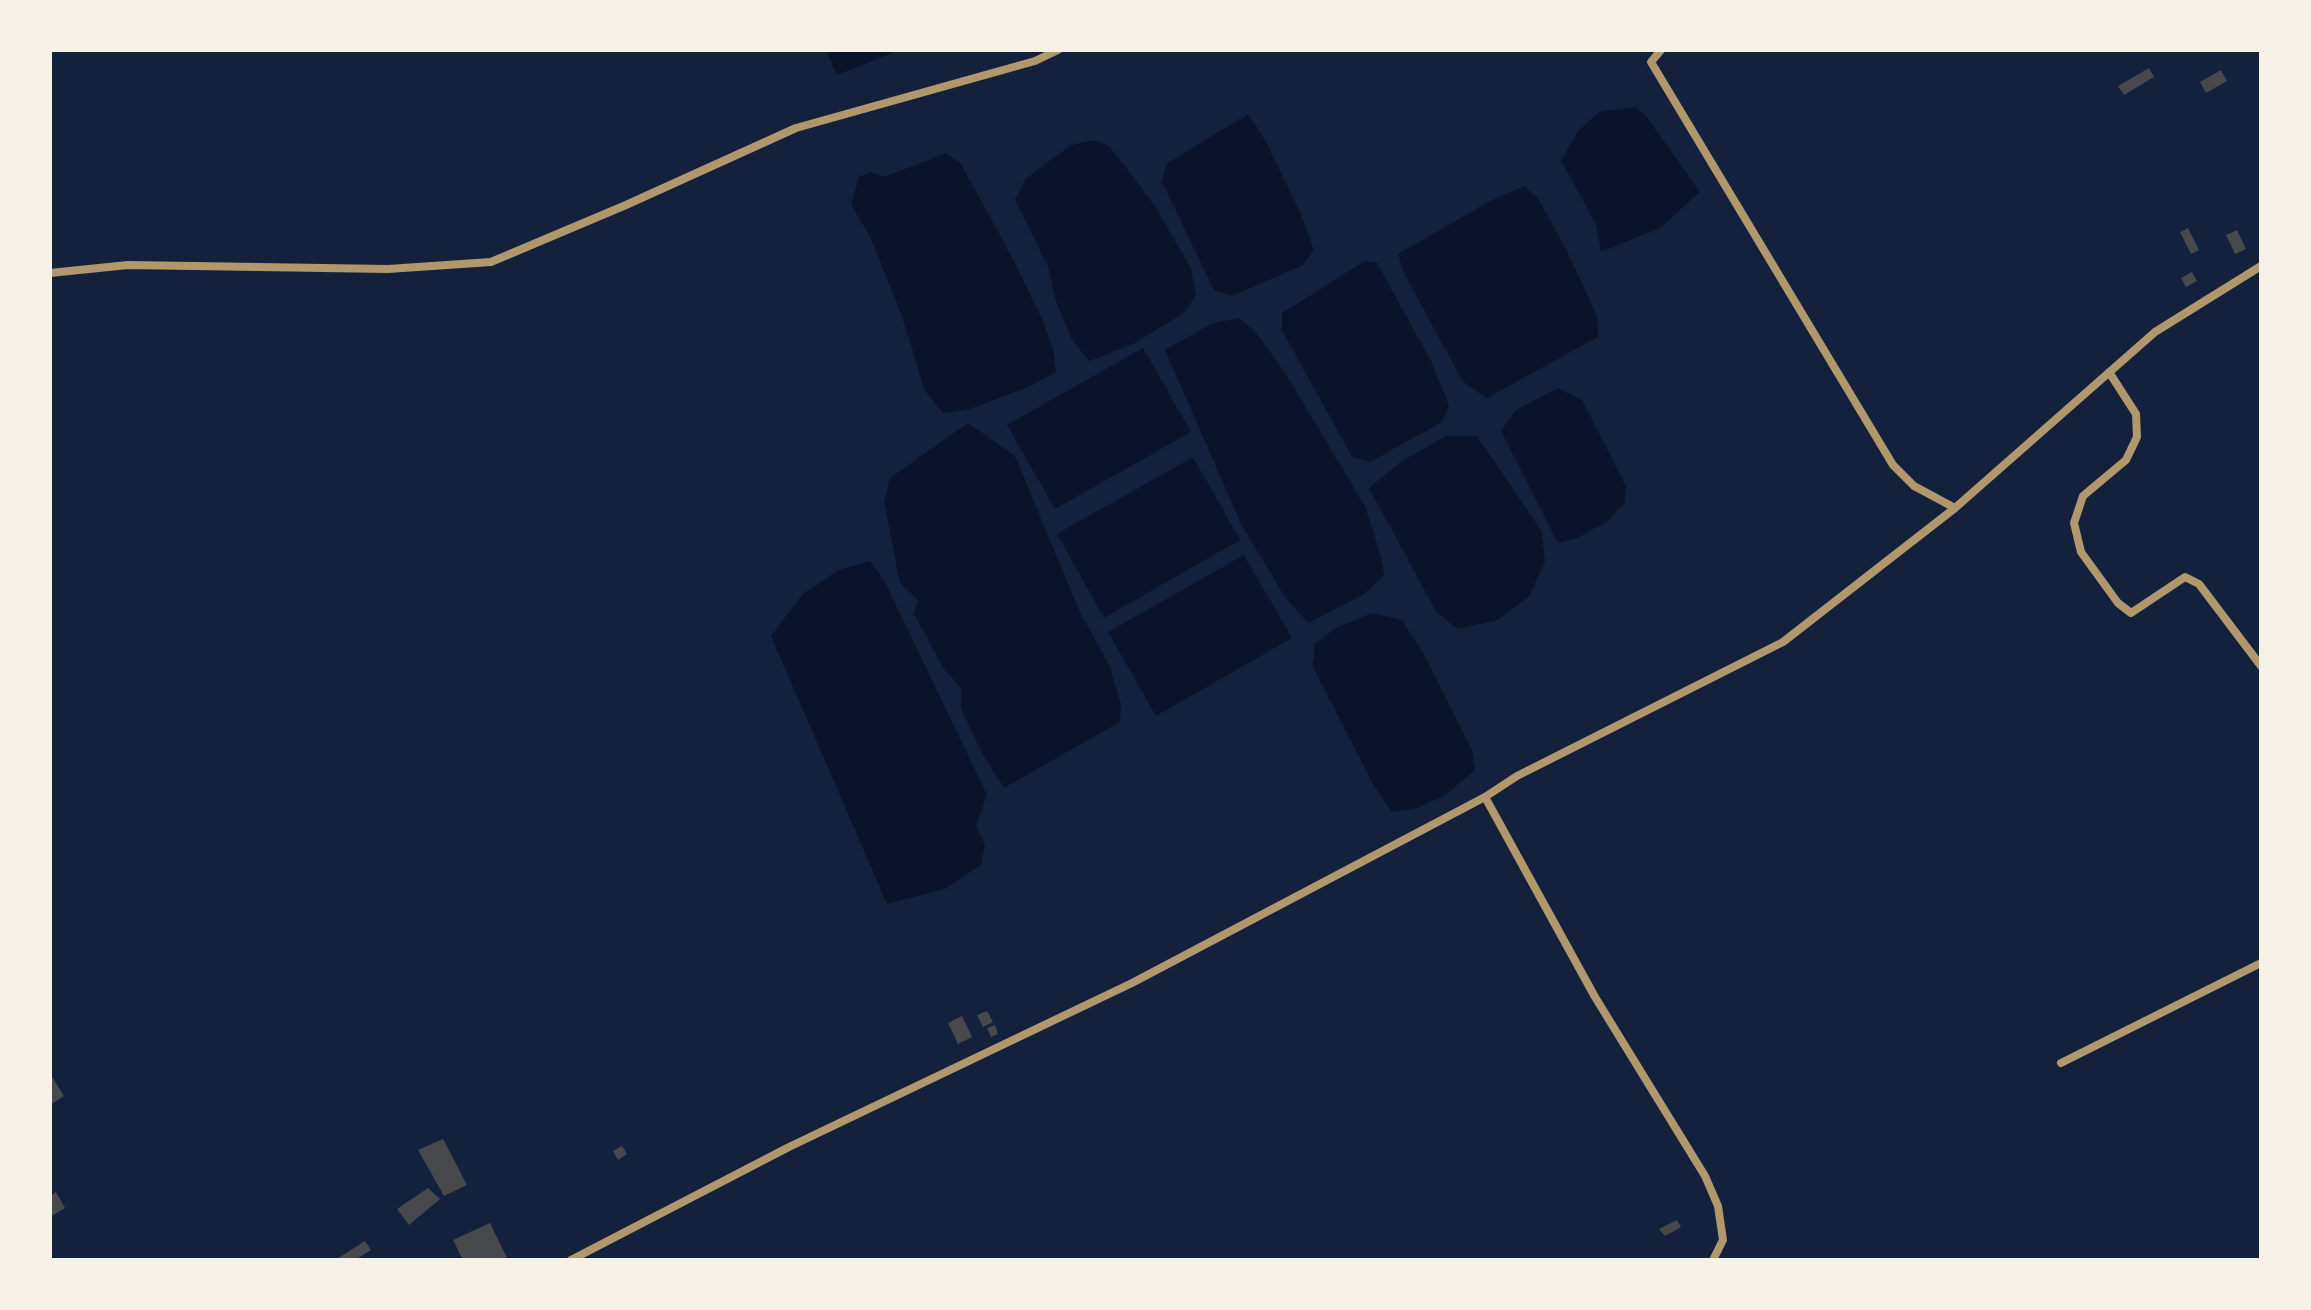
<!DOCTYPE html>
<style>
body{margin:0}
#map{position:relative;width:2311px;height:1310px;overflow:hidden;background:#14213d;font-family:"Source Sans 3",sans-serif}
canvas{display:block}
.frame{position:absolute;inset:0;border:52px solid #f6f1e7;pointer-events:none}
</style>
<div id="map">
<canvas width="2311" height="1310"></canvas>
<div class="frame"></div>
</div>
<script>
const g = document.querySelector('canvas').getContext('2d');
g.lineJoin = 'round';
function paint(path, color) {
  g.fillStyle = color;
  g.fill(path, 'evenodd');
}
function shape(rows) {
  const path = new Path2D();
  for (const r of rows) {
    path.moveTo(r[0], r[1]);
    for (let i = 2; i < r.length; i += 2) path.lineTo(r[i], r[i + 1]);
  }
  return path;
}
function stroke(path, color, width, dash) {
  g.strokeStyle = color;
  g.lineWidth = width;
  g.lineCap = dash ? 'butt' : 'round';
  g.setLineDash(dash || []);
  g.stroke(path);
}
const water = shape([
 [826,50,900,50,837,75],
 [1636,107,1647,117,1700,192,1660,228,1601,252,1596,225,1561,160,1579,130,1599,112],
 [1248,114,1265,140,1300,212,1314,250,1303,265,1232,296,1214,290,1162,182,1166,164],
 [1094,140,1110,147,1153,203,1191,268,1196,295,1184,313,1133,344,1089,361,1071,338,1054,296,1049,269,1015,200,1025,179,1071,145],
 [946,153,961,164,1015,263,1042,319,1053,349,1056,372,1030,386,968,410,943,413,924,389,903,319,871,239,851,204,859,177,870,172,884,177],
 [1524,186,1538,198,1568,253,1597,316,1598,337,1487,398,1463,382,1404,273,1398,254,1494,199],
 [1365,261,1377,263,1430,359,1449,405,1442,422,1370,462,1352,457,1282,330,1282,313],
 [1238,318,1254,330,1284,371,1366,508,1381,557,1384,576,1363,595,1308,623,1285,597,1242,526,1165,350,1211,324],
 [1143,348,1191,432,1055,509,1007,425],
 [1558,388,1582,400,1626,486,1625,502,1608,521,1577,538,1558,543,1501,431,1516,410],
 [968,423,1015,456,1079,610,1110,667,1121,705,1120,722,1004,788,982,753,961,709,961,688,944,669,914,614,918,600,900,583,884,502,890,478],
 [1446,436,1477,436,1542,532,1545,562,1529,596,1498,620,1458,629,1437,613,1369,488,1402,461],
 [1193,457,1240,540,1104,618,1057,534],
 [1244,555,1292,638,1156,716,1108,632],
 [870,561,885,582,987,795,976,826,985,845,981,865,945,889,887,904,771,636,803,594,839,570],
 [1372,613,1402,620,1424,654,1473,752,1475,770,1447,794,1418,808,1392,812,1373,784,1313,667,1315,643,1338,627]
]);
const building = shape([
 [2149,68,2154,77,2124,95,2118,86],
 [2221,70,2227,81,2206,93,2200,82],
 [2188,228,2199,250,2191,254,2180,232],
 [2237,230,2246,249,2235,254,2226,235],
 [2192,272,2197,281,2186,287,2181,278],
 [987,1011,993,1022,983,1027,977,1015],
 [962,1016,972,1037,958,1044,948,1023],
 [995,1025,998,1034,991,1037,987,1028],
 [53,1078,64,1096,50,1105,50,1080],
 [443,1139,467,1185,444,1196,418,1150],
 [622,1146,627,1154,618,1160,613,1151],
 [428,1188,440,1199,409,1225,397,1209],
 [56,1192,65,1208,50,1217,50,1196],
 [1677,1220,1681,1227,1665,1236,1659,1229],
 [490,1223,508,1260,463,1260,453,1240],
 [365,1241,371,1250,355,1260,335,1260]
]);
const minor = shape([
 [1661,50,1651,62,1893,465,1914,486,1955,508],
 [50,273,128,265,388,269,491,262,626,205,796,128,1035,61,1058,50],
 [2109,372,2136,414,2137,437,2126,460,2083,496,2074,523,2081,552,2118,603,2131,613,2185,577,2199,584,2261,666],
 [1485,797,1595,997,1705,1176,1718,1206,1723,1240,1713,1260],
 [2061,1063,2261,963],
 [571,1260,789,1147,1132,983,1485,797,1517,776,1783,642,1955,508,2155,332,2261,266]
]);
paint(water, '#0b132b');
paint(building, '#48494c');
stroke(minor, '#b1986c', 8);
</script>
